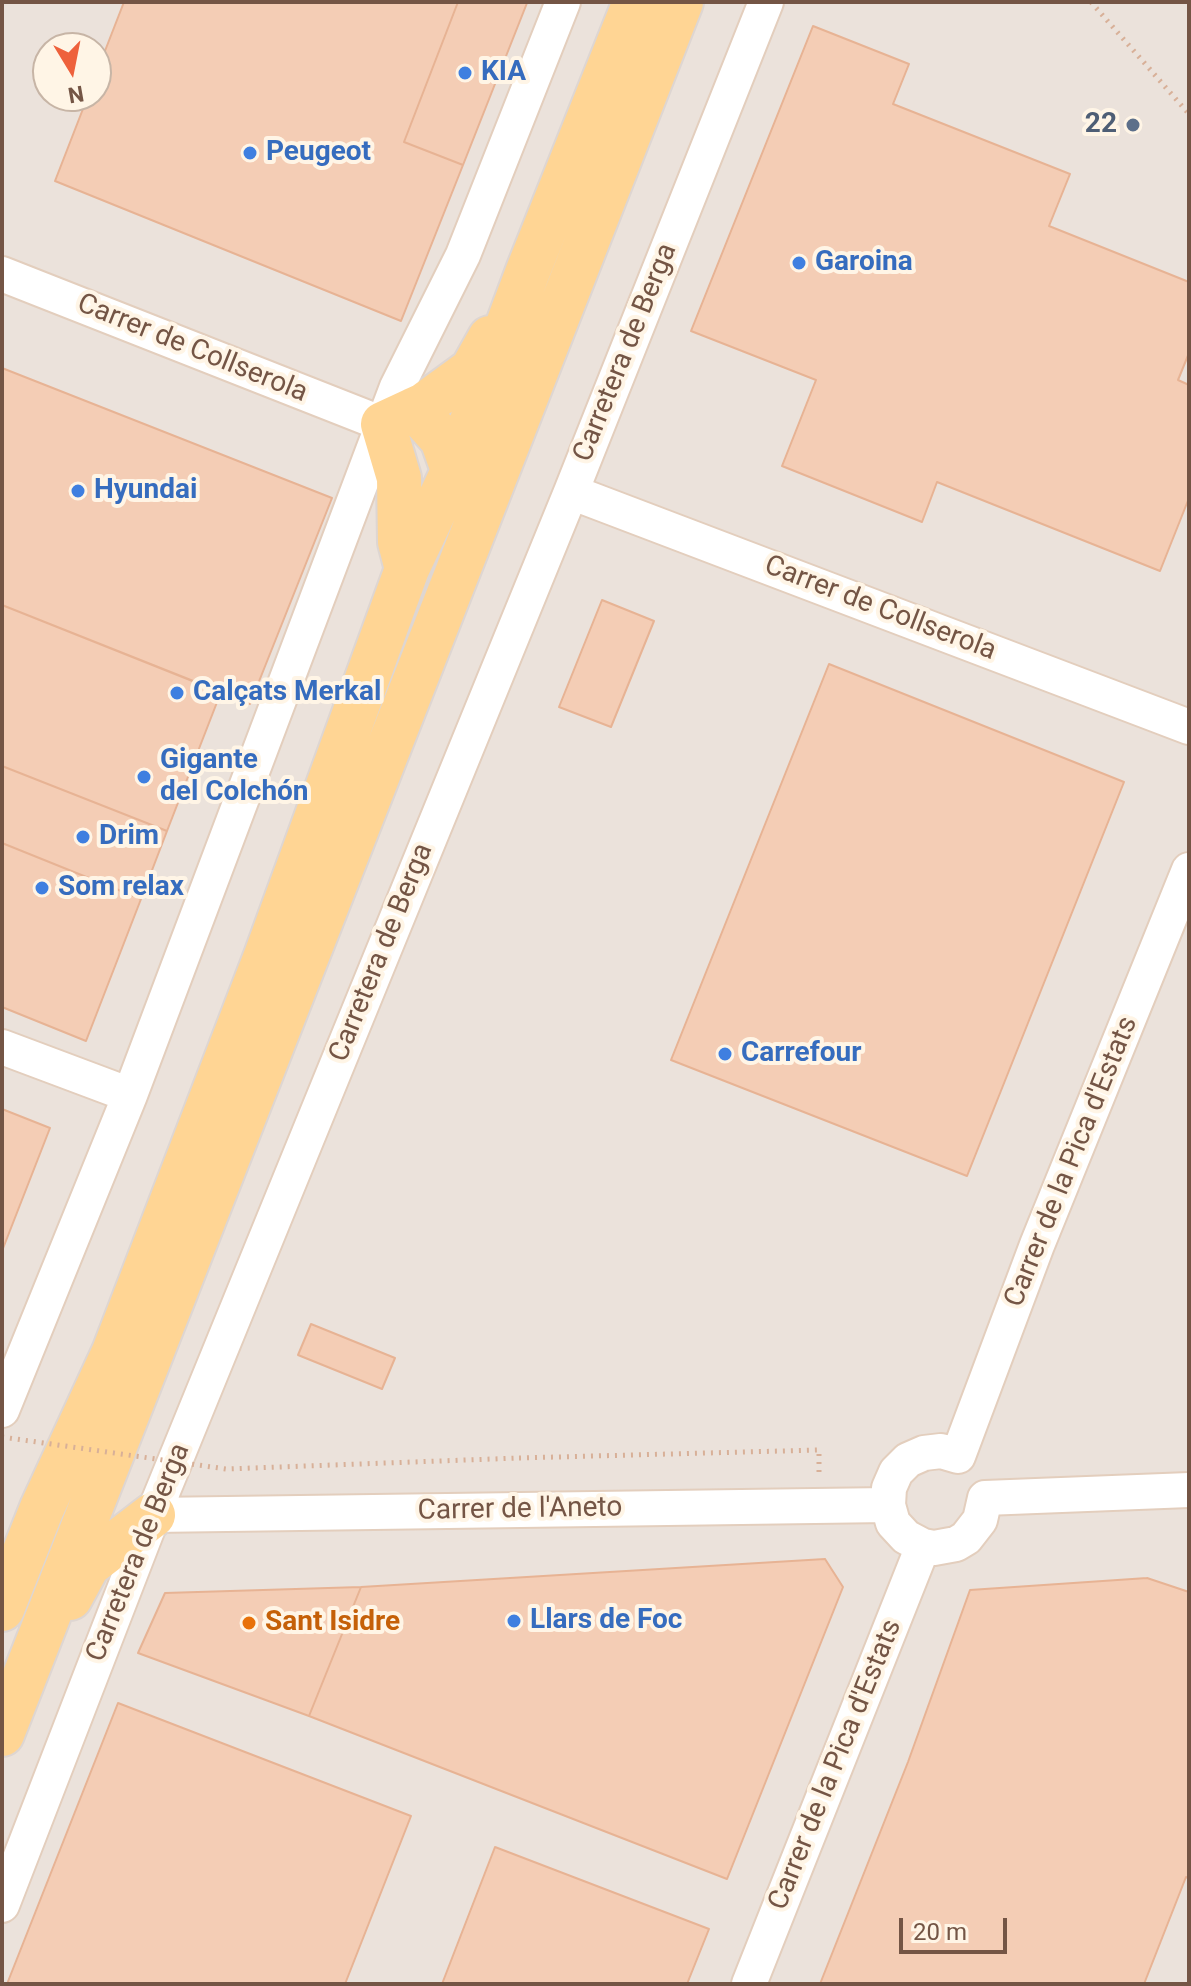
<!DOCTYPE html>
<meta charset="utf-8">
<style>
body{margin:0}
#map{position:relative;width:1191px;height:1986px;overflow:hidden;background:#fdf1de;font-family:Roboto,sans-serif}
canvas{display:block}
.frame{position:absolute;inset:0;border:4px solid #745545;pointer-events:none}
.north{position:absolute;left:32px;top:32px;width:80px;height:80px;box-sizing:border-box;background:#fff5e6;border:2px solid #c7b5a6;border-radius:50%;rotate:170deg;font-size:22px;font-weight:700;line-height:32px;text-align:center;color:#745545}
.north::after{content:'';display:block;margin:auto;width:28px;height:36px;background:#ee613c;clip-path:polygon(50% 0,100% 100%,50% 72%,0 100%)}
.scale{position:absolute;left:899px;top:1918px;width:108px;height:36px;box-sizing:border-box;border:4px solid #745545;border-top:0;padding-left:10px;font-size:24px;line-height:28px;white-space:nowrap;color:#745545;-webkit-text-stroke:6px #fff5e6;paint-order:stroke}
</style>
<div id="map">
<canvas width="1191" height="1986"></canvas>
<div class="frame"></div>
<div class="north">N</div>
<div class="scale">20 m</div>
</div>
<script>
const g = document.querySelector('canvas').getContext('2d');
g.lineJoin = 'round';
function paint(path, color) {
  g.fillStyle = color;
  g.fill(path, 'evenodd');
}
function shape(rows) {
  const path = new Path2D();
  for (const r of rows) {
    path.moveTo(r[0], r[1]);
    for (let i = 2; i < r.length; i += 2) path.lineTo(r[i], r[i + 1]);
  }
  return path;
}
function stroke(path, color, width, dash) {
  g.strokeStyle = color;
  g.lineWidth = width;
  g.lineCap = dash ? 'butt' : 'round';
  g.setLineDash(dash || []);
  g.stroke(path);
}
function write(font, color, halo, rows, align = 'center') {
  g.font = font + ' Roboto,sans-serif';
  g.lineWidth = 8;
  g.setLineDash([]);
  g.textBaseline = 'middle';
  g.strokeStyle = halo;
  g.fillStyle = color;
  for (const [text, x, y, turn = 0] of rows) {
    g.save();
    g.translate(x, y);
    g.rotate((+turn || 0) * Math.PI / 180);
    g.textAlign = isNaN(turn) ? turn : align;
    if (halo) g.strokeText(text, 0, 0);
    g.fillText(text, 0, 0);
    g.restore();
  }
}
const industrial = shape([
 [2,2,1189,2,1189,1984,2,1984],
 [48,48,96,48,96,96,48,96]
]);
const building = shape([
 [124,2,458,2,404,142,463,165,401,321,55,181,88,96,96,96,96,74,124,2],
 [458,2,527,3,463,165,404,142,458,2],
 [813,26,909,64,893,104,1070,174,1049,226,1189,282,1189,353,1178,380,1189,385,1189,498,1160,571,937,482,922,522,782,466,816,380,691,331,813,26],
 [2,368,332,498,250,704,2,605,2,368],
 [602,600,654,621,611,727,559,707,602,600],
 [2,605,221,692,167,831,2,766,2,605],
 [829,664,1124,782,967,1176,671,1060,829,664],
 [2,766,167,831,141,899,2,843,2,766],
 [2,843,141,899,86,1041,2,1007,2,843],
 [2,1109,50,1128,2,1251,2,1109],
 [311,1324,395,1358,382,1389,298,1355,311,1324],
 [825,1559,843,1587,727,1879,309,1716,361,1587,825,1559],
 [1147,1578,1189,1592,1189,1878,1186,1877,1144,1984,820,1984,908,1762,970,1590,1147,1578],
 [361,1587,309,1716,138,1653,165,1593,361,1587],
 [118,1703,411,1816,345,1984,7,1984,118,1703],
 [495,1847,709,1929,687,1984,442,1984,495,1847]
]);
const path = shape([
 [1091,2,1189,114],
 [519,1458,819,1450,819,1473]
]);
const minor = shape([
 [2,274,383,424],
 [571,492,1189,727],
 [1189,870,1037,1245,958,1456,941,1451,924,1453,908,1460,896,1472,889,1488,888,1505,893,1523,906,1537,923,1546,934,1548,956,1544,966,1538,980,1520,985,1498,1189,1490],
 [2,1047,130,1095],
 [2,1410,130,1095,397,387,463,255,563,2],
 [153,1515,888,1505],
 [2,1905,153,1515,571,492,766,2],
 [749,1984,923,1546]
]);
const primary = shape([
 [415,409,442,439,458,484],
 [407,569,400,542,399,478,383,424,424,405,472,370,490,338],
 [70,1598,88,1565,153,1515],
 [2,1609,42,1508,114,1352,266,956,407,569,454,469,528,271,635,2],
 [2,1734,681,2]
]);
const pathBridge = shape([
 [2,1437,226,1469,519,1458]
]);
const markers = [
 [465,73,8,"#3f7fe0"],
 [1133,125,8,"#5c6f8a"],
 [250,153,8,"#3f7fe0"],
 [799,263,8,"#3f7fe0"],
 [78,491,8,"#3f7fe0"],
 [177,693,8,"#3f7fe0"],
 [144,777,8,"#3f7fe0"],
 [83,837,8,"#3f7fe0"],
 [42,888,8,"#3f7fe0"],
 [725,1054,8,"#3f7fe0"],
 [514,1621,8,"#3f7fe0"],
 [249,1623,8,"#e8710a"]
];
const shopNames = [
 ["KIA",481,73],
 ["Peugeot",266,153],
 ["Garoina",815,263],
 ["Hyundai",94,491],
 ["Calçats Merkal",193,693],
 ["Gigante",160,761],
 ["del Colchón",160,793],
 ["Drim",99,837],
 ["Som relax",58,888],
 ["Carrefour",741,1054],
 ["Llars de Foc",530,1621]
];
const serviceNames = [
 ["22",1117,125]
];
const streetNames = [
 ["Carrer de Collserola",192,349,22],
 ["Carretera de Berga",626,353,-68],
 ["Carrer de Collserola",880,609,21],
 ["Carretera de Berga",382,953,-68],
 ["Carrer de la Pica d'Estats",1072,1162,-68],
 ["Carrer de l'Aneto",520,1510,-1],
 ["Carretera de Berga",139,1553,-68],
 ["Carrer de la Pica d'Estats",836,1765,-68]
];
const foodNames = [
 ["Sant Isidre",265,1623]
];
paint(industrial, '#ebe2db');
paint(building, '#f4cdb5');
stroke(building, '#e7b394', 2);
stroke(minor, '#e3cebd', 38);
stroke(primary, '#ded6d2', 48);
stroke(path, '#d8b098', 5, [2, 6]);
stroke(minor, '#fff', 34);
stroke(primary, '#ffd594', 44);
stroke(pathBridge, '#d8b098', 5, [2, 6]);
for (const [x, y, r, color] of markers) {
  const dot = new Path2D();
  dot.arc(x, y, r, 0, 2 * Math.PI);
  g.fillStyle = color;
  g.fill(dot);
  stroke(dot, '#fff5e6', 3);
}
write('bold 28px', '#366cbe', '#fff5e6', shopNames, 'left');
write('bold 28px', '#4e5e75', '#fff5e6', serviceNames, 'right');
write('28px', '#745545', '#fff5e6', streetNames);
write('bold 28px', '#c56008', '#fff5e6', foodNames, 'left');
</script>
